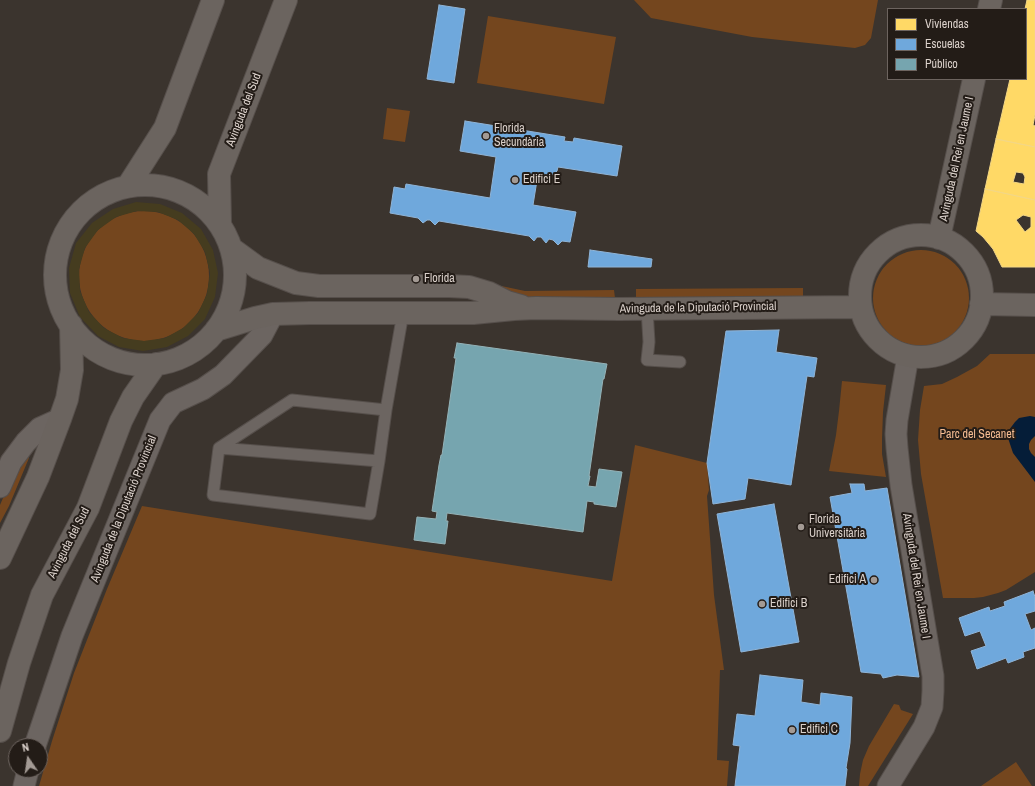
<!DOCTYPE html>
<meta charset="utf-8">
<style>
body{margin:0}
#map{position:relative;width:1035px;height:786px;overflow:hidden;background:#3b342e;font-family:"Archivo Narrow",sans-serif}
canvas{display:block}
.legend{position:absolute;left:887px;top:8px;width:140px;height:72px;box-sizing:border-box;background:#231c17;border:1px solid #6d645f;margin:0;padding:5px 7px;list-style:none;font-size:12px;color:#dbd1cb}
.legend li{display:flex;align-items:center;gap:8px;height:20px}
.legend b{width:20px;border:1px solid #6d645f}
.north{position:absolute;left:8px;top:738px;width:40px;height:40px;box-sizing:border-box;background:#231c17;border:1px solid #6d645f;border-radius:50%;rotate:347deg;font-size:11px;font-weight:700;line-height:16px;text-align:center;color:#dbd1cb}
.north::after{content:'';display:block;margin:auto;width:14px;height:18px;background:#a39a94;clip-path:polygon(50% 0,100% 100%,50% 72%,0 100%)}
</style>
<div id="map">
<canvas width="1035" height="786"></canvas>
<ul class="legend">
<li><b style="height:11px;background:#ffd966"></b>Viviendas</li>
<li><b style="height:11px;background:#6fa8dc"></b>Escuelas</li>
<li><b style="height:11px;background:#76a5af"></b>Público</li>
</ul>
<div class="north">N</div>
</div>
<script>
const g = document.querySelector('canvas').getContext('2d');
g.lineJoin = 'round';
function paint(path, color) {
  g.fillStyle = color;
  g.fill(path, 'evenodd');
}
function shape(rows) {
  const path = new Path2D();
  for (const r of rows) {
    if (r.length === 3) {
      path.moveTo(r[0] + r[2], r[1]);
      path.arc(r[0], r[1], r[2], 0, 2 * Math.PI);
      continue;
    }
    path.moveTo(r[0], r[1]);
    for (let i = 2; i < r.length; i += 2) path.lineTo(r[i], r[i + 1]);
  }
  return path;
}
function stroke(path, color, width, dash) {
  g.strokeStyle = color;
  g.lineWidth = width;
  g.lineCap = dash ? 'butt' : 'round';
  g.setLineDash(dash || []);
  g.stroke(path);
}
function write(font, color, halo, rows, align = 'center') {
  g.font = font + ' "Archivo Narrow",sans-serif';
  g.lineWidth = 4;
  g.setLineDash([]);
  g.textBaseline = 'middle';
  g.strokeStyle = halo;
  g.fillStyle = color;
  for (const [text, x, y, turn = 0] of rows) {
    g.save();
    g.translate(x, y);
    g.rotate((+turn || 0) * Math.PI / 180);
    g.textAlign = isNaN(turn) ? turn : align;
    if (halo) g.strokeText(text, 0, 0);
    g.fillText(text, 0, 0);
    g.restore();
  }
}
const green = shape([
 [634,0,878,0,871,38,865,45,855,48,752,37,651,18],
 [488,16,616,37,604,104,477,83],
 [387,108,410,111,405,142,383,139],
 [144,276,65],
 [921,298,48],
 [492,284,525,291,614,290,615,298,521,298],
 [803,288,803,297,636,298,636,289],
 [990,354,1035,354,1035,572,1006,590,998,593,983,597,974,598,943,598,921,474,918,440,920,410,924,386,942,384,957,377,977,366],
 [842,381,886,385,883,412,882,439,882,454,886,477,829,471,836,435,839,411],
 [635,445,707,463,709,490,707,496,714,595,724,670,720,670,717,760,729,761,727,786,39,786,52,741,74,673,107,589,142,506,612,581],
 [27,454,29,458,9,506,0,523,0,505,12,477],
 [894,704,899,705,901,710,913,714,868,786,859,786,860,774,863,760,869,746],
 [1016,762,1032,786,981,786]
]);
const sand = shape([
 [136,202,160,204,182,213,201,229,213,250,218,273,215,297,205,319,188,336,167,347,143,351,119,347,98,336,80,317,70,293,69,268,76,243,92,223,113,209],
 [137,211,158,212,178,220,194,234,205,252,210,273,207,294,198,313,183,328,165,338,144,341,123,338,104,328,89,312,80,291,79,269,85,248,98,230,116,217]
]);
const water = shape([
 [1030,416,1035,417,1035,436,1031,440,1029,444,1029,449,1031,453,1035,457,1035,482,1013,453,1008,438,1009,430,1015,422,1019,418]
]);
const homes = shape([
 [1027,0,1035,0,1035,115,1033,125,1035,126,1035,147,996,139,1010,79,1026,79,1026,9,1025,9,1027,0],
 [996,139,1035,147,1035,200,985,189,996,139],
 [1016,172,1023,173,1025,177,1024,184,1013,182,1016,172],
 [985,189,1035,200,1035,267,1002,267,993,249,983,237,976,231,985,189],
 [1023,215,1031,217,1031,227,1025,232,1016,220,1023,215]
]);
const schools = shape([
 [439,5,465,9,454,83,427,79,439,5],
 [465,121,565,137,564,141,573,142,574,138,622,146,617,176,558,167,557,171,554,174,546,175,538,174,533,205,576,212,570,242,562,241,558,245,553,240,549,239,546,243,541,237,537,237,534,241,529,236,439,221,435,225,430,220,427,220,423,223,418,218,390,213,394,187,405,189,406,184,490,198,496,157,460,151,465,121],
 [590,250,652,259,651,267,588,267,590,250],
 [779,330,776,352,817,358,814,377,807,376,791,485,748,478,745,499,713,504,707,463,726,331,779,330],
 [850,484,864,484,865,491,887,488,919,677,897,675,883,678,881,674,861,672,830,497,852,493,850,484],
 [774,504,799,642,741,652,717,514,774,504],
 [1033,591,1035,597,1035,611,1025,614,1031,630,1035,628,1035,648,1023,652,1024,657,1008,663,1006,658,977,669,971,651,986,646,980,631,965,636,959,618,989,607,990,611,1005,606,1004,602,1033,591],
 [760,675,803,680,801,702,820,705,821,693,852,697,850,743,846,768,847,769,845,786,735,786,740,746,733,745,737,714,755,716,760,675]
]);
const public = shape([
 [457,343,607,364,604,379,603,379,589,476,590,476,588,486,596,487,599,469,622,472,616,507,594,504,594,502,587,501,583,532,447,513,446,521,448,521,445,544,414,540,417,517,436,519,437,512,432,511,439,465,441,455,442,455,456,358,454,358,457,343]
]);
const lane = shape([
 [647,309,649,342,647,360,680,362],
 [219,448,292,400,386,410],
 [379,461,219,448,213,495,370,514,379,461,386,410,403,313]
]);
const street = shape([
 [0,487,11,462,26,442,40,428,60,419],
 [35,746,72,636,160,420,173,403,203,389,223,375,262,335,273,314],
 [24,786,28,770],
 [888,786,924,727,932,707,933,691,933,676,901,485,897,448,896,434,897,420,908,356]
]);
const secondary = shape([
 [989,9,991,0],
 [145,275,90],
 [128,186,165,128,213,0],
 [220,223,219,174,286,0],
 [921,296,61],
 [939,238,974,79],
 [232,249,258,268,296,283,319,286,449,286,469,287,489,293,507,302,521,306],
 [981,304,1035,305],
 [216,330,255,318,273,314,310,313,473,313,514,309,536,308,619,309,860,307],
 [0,558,38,477,60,419,67,399,72,370,71,325],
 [0,731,19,663,42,595,88,508,121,421,133,397,156,364]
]);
const markers = [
 [486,136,4,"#a39a94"],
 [515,180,4,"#a39a94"],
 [416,279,4,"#a39a94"],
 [801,527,4,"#a39a94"],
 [874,580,4,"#a39a94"],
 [762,604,4,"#a39a94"],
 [792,730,4,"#a39a94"]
];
const streetNames = [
 ["Avinguda del Sud",244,110,-69],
 ["Avinguda del Rei en Jaume I",957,159,-78],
 ["Avinguda de la Diputació Provincial",698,308,-1],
 ["Avinguda de la Diputació Provincial",124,509,-68],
 ["Avinguda del Sud",69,543,-63],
 ["Avinguda del Rei en Jaume I",916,576,81]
];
const poiNames = [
 ["Florida",494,129],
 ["Secundària",494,143],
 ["Edifici E",523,180],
 ["Florida",424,279],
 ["Florida",809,520],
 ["Universitària",809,534],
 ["Edifici A",866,580,"right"],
 ["Edifici B",770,604],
 ["Edifici C",800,730]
];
const parkNames = [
 ["Parc del Secanet",977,435]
];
paint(green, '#74461e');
paint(sand, '#453c1f');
paint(water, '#051d38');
paint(homes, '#ffd966');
stroke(homes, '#f4d784', 1);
paint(schools, '#6fa8dc');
stroke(schools, '#8fb4d7', 1);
paint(public, '#76a5af');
stroke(public, '#94b2b7', 1);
stroke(lane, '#564f4b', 13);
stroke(street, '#564f4b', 23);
stroke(secondary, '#564f4b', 24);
stroke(lane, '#6c6561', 11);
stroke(street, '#6c6561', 21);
stroke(secondary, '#6b645f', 22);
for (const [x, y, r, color] of markers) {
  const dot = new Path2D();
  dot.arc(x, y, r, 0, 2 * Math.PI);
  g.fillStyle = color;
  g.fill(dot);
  stroke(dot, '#231c17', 1.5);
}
write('12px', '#dbd1cb', '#231c17', streetNames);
write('12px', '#dbd1cb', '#231c17', poiNames, 'left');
write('12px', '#f5bc92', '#231c17', parkNames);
</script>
